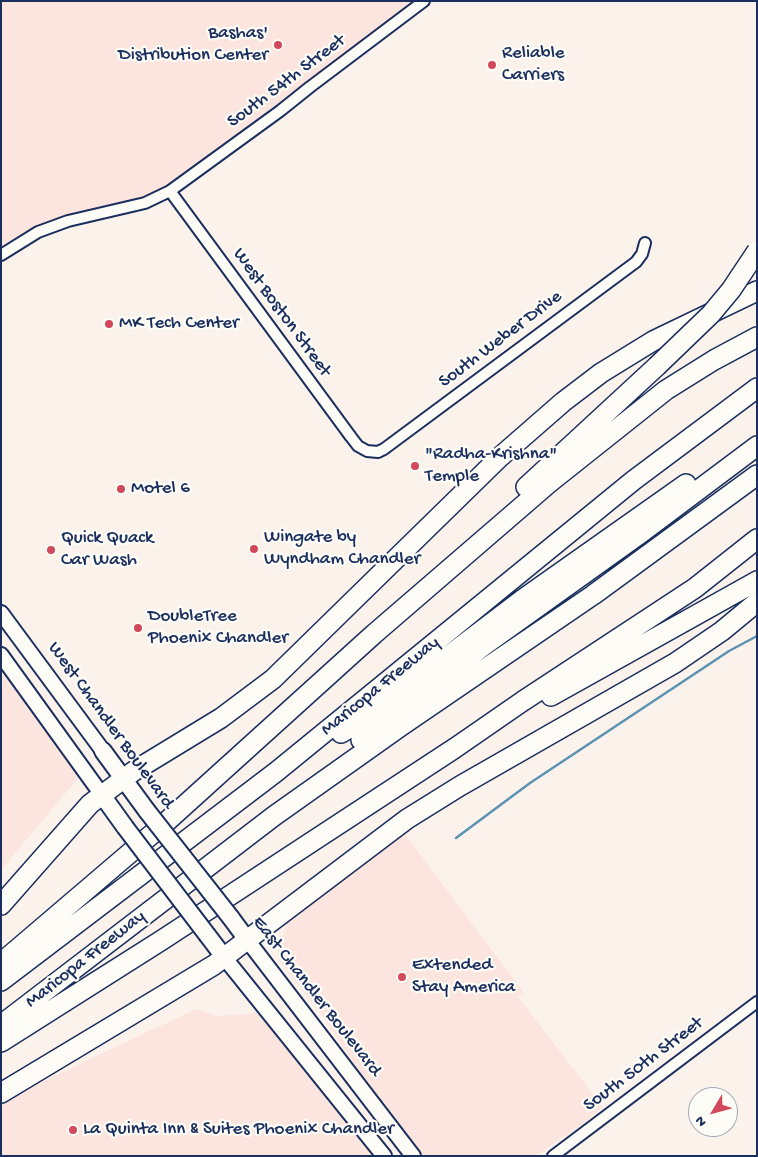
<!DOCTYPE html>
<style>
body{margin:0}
#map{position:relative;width:758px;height:1157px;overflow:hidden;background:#fcf2ec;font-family:"Gochi Hand",sans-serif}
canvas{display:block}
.frame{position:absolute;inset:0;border:2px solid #1b2f5e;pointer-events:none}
.north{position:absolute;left:688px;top:1087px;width:50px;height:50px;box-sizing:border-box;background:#fdfcf7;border:1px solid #a3aaba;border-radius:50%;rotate:233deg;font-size:14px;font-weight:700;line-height:20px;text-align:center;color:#1b2f5e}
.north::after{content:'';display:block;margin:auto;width:18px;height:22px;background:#d1495b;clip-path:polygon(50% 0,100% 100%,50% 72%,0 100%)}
</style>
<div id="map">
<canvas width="758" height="1157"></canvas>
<div class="frame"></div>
<div class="north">N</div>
</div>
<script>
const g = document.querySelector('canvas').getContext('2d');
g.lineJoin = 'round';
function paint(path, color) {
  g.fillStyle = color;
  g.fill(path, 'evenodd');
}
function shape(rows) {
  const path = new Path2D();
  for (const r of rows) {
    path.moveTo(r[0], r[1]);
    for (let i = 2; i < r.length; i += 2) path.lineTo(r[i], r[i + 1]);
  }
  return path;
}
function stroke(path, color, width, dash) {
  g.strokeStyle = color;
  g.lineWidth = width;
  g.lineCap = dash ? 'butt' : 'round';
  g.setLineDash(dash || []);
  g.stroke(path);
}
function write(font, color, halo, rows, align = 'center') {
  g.font = font + ' "Gochi Hand",sans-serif';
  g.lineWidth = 4.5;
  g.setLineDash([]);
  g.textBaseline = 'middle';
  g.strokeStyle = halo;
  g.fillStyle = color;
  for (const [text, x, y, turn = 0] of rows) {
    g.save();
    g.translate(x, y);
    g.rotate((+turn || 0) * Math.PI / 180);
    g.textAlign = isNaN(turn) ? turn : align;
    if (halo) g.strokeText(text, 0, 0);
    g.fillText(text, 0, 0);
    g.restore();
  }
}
const built = shape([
 [1,1,424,1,170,191,68,221,6,251,1,244],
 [1,655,84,771,1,870],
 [402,830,524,993,518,997,603,1107,577,1128,535,1156,423,1156,361,1075,325,1019,280,962,278,951,290,914],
 [196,1009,219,1016,257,1013,374,1156,1,1156,1,1105,50,1078]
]);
const stream = shape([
 [456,838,530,783,729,651,757,636]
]);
const minor = shape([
 [170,191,351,437,358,446,367,451,378,452,384,449,636,262,642,254,645,243],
 [1,255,38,232,68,221,145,203,170,191,280,111,310,87,424,1],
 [553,1156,757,1002]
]);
const secondary = shape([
 [1,613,103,751],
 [1,655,102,795],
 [248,941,413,1156],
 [224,957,384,1156]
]);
const primary = shape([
 [103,751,147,811],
 [102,795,125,827],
 [231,918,248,941],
 [208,936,224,957]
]);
const motorway = shape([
 [526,487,657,366],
 [551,696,757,581],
 [341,733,365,719,523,599,686,484],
 [361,740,486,644,641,533,757,446],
 [1,905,90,804,134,771,221,718,273,679,500,457,563,402,601,373,653,341,757,291],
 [1,963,165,823,374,634,549,483,666,390,714,360,757,337],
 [1,981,276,772,634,480,757,388],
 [1,1025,274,816,401,726,593,595,757,475],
 [1,1042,162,940,455,748,523,701,695,588,757,539],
 [1,1093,214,965,407,819,460,786,675,663,722,631,757,602]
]);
const primaryBridge = shape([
 [147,811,231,918],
 [125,827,208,936]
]);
const motorwayBridge = shape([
 [657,366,711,314,731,290,757,251]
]);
const markers = [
 [278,45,5,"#d1495b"],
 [492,65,5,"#d1495b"],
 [109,324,5,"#d1495b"],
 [415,466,5,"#d1495b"],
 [121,489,5,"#d1495b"],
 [254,549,5,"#d1495b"],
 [51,550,5,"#d1495b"],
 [138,628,5,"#d1495b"],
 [402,977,5,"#d1495b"],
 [73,1130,5,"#d1495b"]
];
const poiNames = [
 ["Bashas'",268,34,"right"],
 ["Distribution Center",268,56,"right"],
 ["Reliable",502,54],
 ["Carriers",502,76],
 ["MK Tech Center",119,324],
 ["\"Radha-Krishna\"",425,455],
 ["Temple",425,477],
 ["Motel 6",131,489],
 ["Wingate by",264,538],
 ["Wyndham Chandler",264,560],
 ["Quick Quack",61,539],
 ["Car Wash",61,561],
 ["DoubleTree",148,617],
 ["Phoenix Chandler",148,639],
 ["Extended",412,966],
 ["Stay America",412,988],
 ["La Quinta Inn & Suites Phoenix Chandler",83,1130]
];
const streetNames = [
 ["South 54th Street",287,82,-37],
 ["West Boston Street",281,313,54],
 ["South Weber Drive",501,340,-37],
 ["Maricopa Freeway",381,687,-39],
 ["West Chandler Boulevard",110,726,54],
 ["Maricopa Freeway",86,960,-38],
 ["East Chandler Boulevard",316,997,52],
 ["South 50th Street",644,1065,-37]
];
paint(built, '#fbe5de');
stroke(stream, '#5c92b1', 2.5);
stroke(minor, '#1b2f5e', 14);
stroke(secondary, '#1b2f5e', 18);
stroke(primary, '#1b2f5e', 20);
stroke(motorway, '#1b2f5e', 22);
stroke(minor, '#fdfcf7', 10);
stroke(secondary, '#fdfcf7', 14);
stroke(primary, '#fdfcf7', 16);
stroke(motorway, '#fdfcf7', 19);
stroke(primaryBridge, '#1b2f5e', 20, []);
stroke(motorwayBridge, '#1b2f5e', 22, []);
stroke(primaryBridge, '#fdfcf7', 16);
stroke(motorwayBridge, '#fdfcf7', 19);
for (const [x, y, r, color] of markers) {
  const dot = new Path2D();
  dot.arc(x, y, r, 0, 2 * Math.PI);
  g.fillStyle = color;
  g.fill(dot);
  stroke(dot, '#fdfcf7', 2);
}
write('19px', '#1b2f5e', '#fdfcf7', poiNames, 'left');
write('19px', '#1b2f5e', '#fdfcf7', streetNames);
</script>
